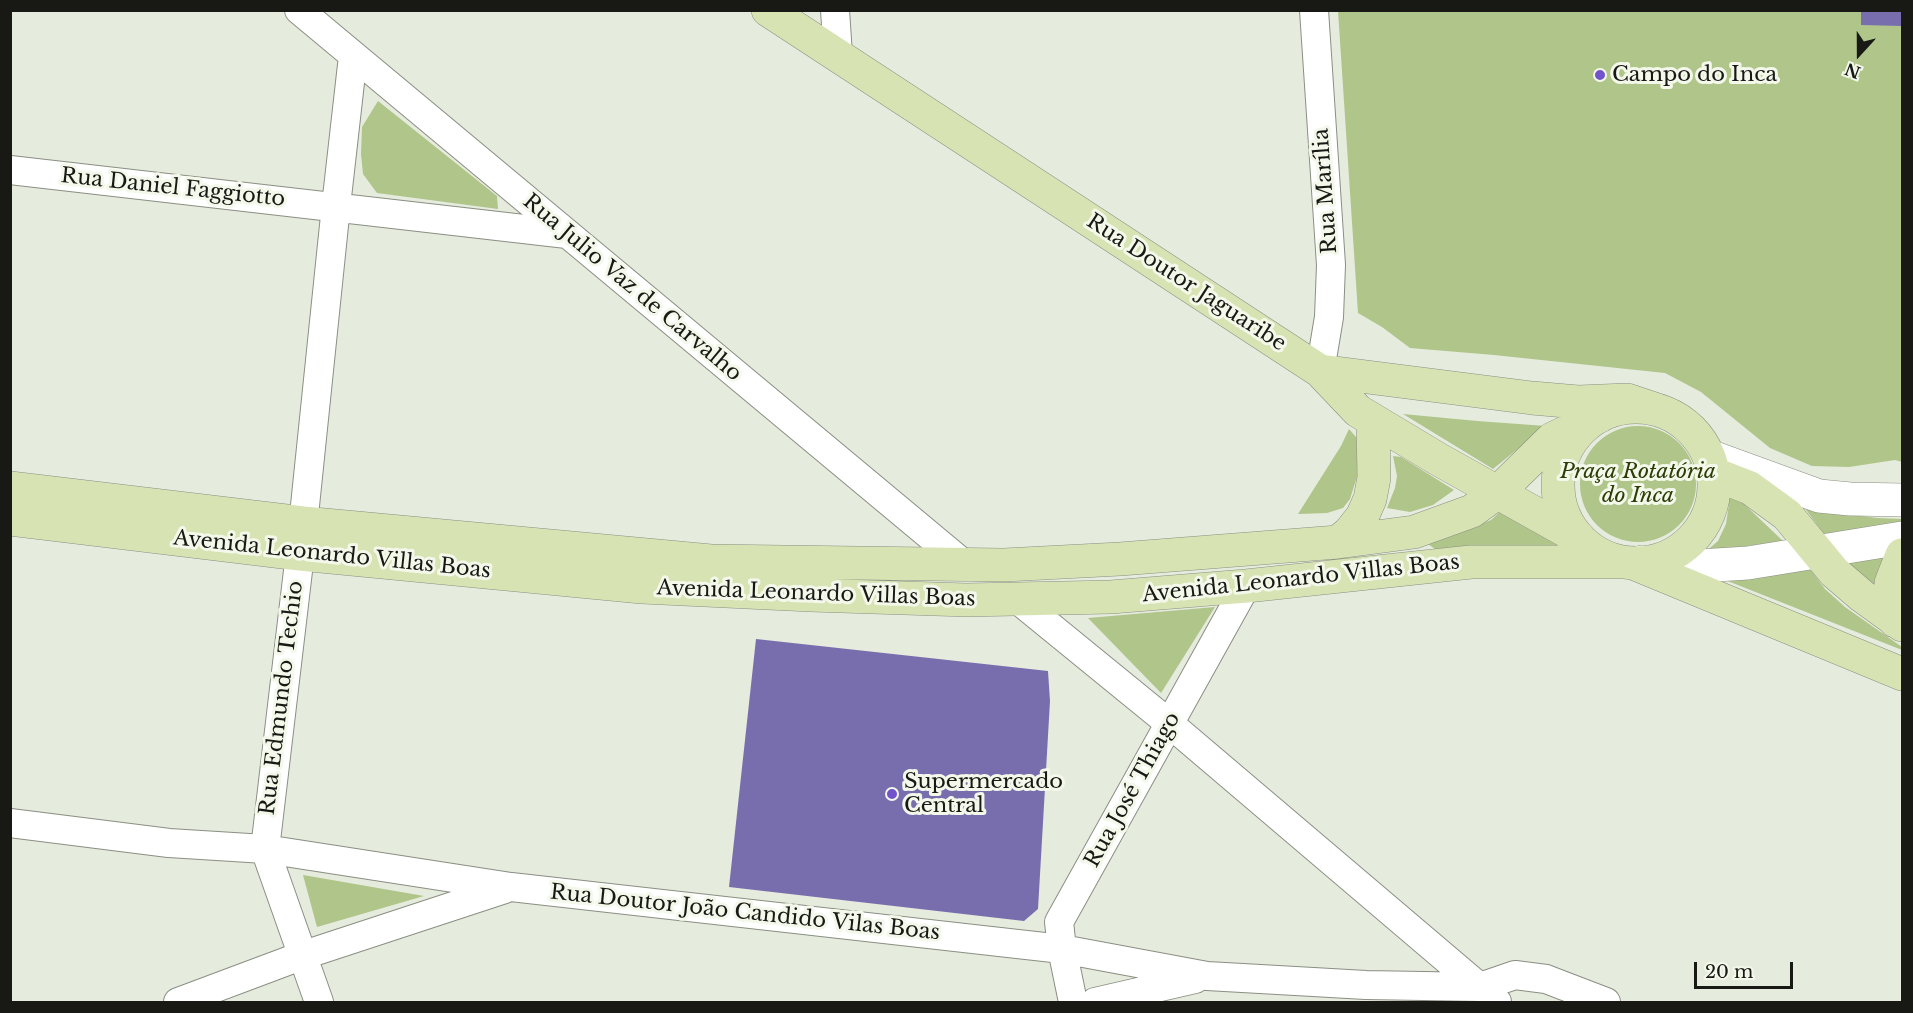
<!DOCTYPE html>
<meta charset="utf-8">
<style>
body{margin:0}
#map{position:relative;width:1913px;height:1013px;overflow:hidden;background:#e5ebdd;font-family:"Libre Baskerville",serif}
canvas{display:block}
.frame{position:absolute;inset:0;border:12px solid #181915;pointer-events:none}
.north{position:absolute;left:1829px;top:24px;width:60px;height:60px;-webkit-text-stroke:4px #f3f8ea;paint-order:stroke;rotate:201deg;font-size:16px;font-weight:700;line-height:24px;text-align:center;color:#181915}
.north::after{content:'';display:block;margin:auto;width:21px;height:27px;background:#181915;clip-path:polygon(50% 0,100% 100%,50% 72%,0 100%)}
.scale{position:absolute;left:1694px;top:962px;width:99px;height:27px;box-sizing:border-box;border:3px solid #181915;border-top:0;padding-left:8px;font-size:18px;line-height:21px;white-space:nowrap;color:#181915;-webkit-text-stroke:4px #f3f8ea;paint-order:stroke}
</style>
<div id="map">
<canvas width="1913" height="1013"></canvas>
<div class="frame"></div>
<div class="north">N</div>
<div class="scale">20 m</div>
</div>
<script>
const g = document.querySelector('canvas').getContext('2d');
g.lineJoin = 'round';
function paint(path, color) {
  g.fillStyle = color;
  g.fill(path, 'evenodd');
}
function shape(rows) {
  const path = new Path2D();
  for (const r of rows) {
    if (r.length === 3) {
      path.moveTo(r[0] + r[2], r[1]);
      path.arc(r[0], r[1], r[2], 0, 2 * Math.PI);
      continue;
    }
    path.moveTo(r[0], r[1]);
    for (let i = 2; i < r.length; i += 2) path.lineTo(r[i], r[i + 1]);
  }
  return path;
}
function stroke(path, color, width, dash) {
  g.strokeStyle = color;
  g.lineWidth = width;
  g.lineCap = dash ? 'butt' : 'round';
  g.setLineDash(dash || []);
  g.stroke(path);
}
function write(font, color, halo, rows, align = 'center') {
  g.font = font + ' "Libre Baskerville",serif';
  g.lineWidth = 6;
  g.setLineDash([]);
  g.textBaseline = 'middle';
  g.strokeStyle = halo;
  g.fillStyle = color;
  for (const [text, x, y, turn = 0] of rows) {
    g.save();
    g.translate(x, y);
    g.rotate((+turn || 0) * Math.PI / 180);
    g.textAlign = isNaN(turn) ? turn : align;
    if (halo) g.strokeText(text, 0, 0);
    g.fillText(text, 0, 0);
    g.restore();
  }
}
const green = shape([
 [1338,11,1902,11,1902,462,1895,460,1849,467,1812,466,1770,448,1701,392,1665,373,1494,355,1410,348,1382,327,1358,313],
 [378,101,497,196,498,209,377,193,363,174,361,154,362,127],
 [1403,414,1477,421,1546,426,1493,469],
 [1638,484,58],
 [1349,429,1356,437,1360,450,1360,467,1350,499,1343,508,1327,513,1298,514,1341,446],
 [1393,456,1401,457,1454,490,1433,505,1410,512,1387,508,1395,488,1397,476],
 [1728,488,1744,504,1783,541,1705,552,1718,541,1726,524,1729,504],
 [1801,503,1830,512,1877,518,1902,519,1902,522,1824,534],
 [1502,510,1565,547,1502,546,1443,550,1435,549,1428,544,1491,520],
 [1887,557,1879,567,1874,588,1847,561],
 [1810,569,1825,589,1845,607,1902,647,1902,650,1720,578],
 [1215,607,1161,693,1088,618],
 [303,875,424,896,317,927]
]);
const building = shape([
 [1861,10,1902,10,1902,26,1861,25],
 [756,639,1048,671,1050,701,1038,909,1024,921,729,887]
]);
const minor = shape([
 [299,10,965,565],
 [835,10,838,55],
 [1314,10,1331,265,1329,317,1320,371],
 [10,170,567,234],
 [1018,600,1170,724,1497,1002],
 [10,823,169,843,265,849,511,887,1062,949,1207,976,1366,985,1480,987,1515,975,1546,979,1606,1002],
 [178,1002,301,956,505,889],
 [319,1002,265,849,300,554,336,206,353,56],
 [1073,1002,1062,949,1059,922,1246,586],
 [1095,1002,1195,979]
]);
const tertiary = shape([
 [1709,456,1819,496,1850,499,1902,500],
 [1642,562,1700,566,1748,563,1902,538]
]);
const secondary = shape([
 [768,10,1320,371,1532,398,1578,402,1627,400,1654,409],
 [1320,371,1358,411,1438,459,1579,538],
 [1636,485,78],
 [1714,474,1750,488,1787,515,1834,572,1862,596,1902,625],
 [10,488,303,523,711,561,1004,565,1120,559,1338,542,1414,532,1472,511,1498,492,1552,439,1600,416],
 [10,519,300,554,642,587,811,595,967,600,1111,597,1246,586,1471,562,1624,562],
 [1338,542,1349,533,1362,517,1370,499,1374,478,1373,420],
 [1633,563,1902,674],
 [1895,621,1891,598,1891,583,1902,555]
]);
const markers = [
 [1600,75,6,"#7153cc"],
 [892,794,6,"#7153cc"]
];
const poiNames = [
 ["Campo do Inca",1612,75],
 ["Supermercado",904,782],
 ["Central",904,806]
];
const streetNames = [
 ["Rua Daniel Faggiotto",173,188,6],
 ["Rua Marília",1326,191,-94],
 ["Rua Doutor Jaguaribe",1186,283,33],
 ["Rua Julio Vaz de Carvalho",632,288,40],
 ["Avenida Leonardo Villas Boas",332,555,6],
 ["Avenida Leonardo Villas Boas",1301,579,-6],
 ["Avenida Leonardo Villas Boas",816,594,2],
 ["Rua Edmundo Techio",282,698,-83],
 ["Rua José Thiago",1133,790,-61],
 ["Rua Doutor João Candido Vilas Boas",745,913,6]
];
const parkNames = [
 ["Praça Rotatória",1638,472],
 ["do Inca",1638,496]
];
paint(green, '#b0c58a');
paint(building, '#786eae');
stroke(minor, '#8a8f83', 30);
stroke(tertiary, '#8a8f83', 34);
stroke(secondary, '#8a8f83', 34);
stroke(minor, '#fff', 28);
stroke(tertiary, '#fff', 33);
stroke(secondary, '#d8e3b4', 33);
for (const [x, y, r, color] of markers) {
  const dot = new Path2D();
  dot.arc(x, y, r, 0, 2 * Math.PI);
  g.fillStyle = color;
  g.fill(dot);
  stroke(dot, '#f3f8ea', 2);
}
write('21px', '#181915', '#f3f8ea', poiNames, 'left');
write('21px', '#181915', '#f3f8ea', streetNames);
write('italic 21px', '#2d3c06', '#f3f8ea', parkNames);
</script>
